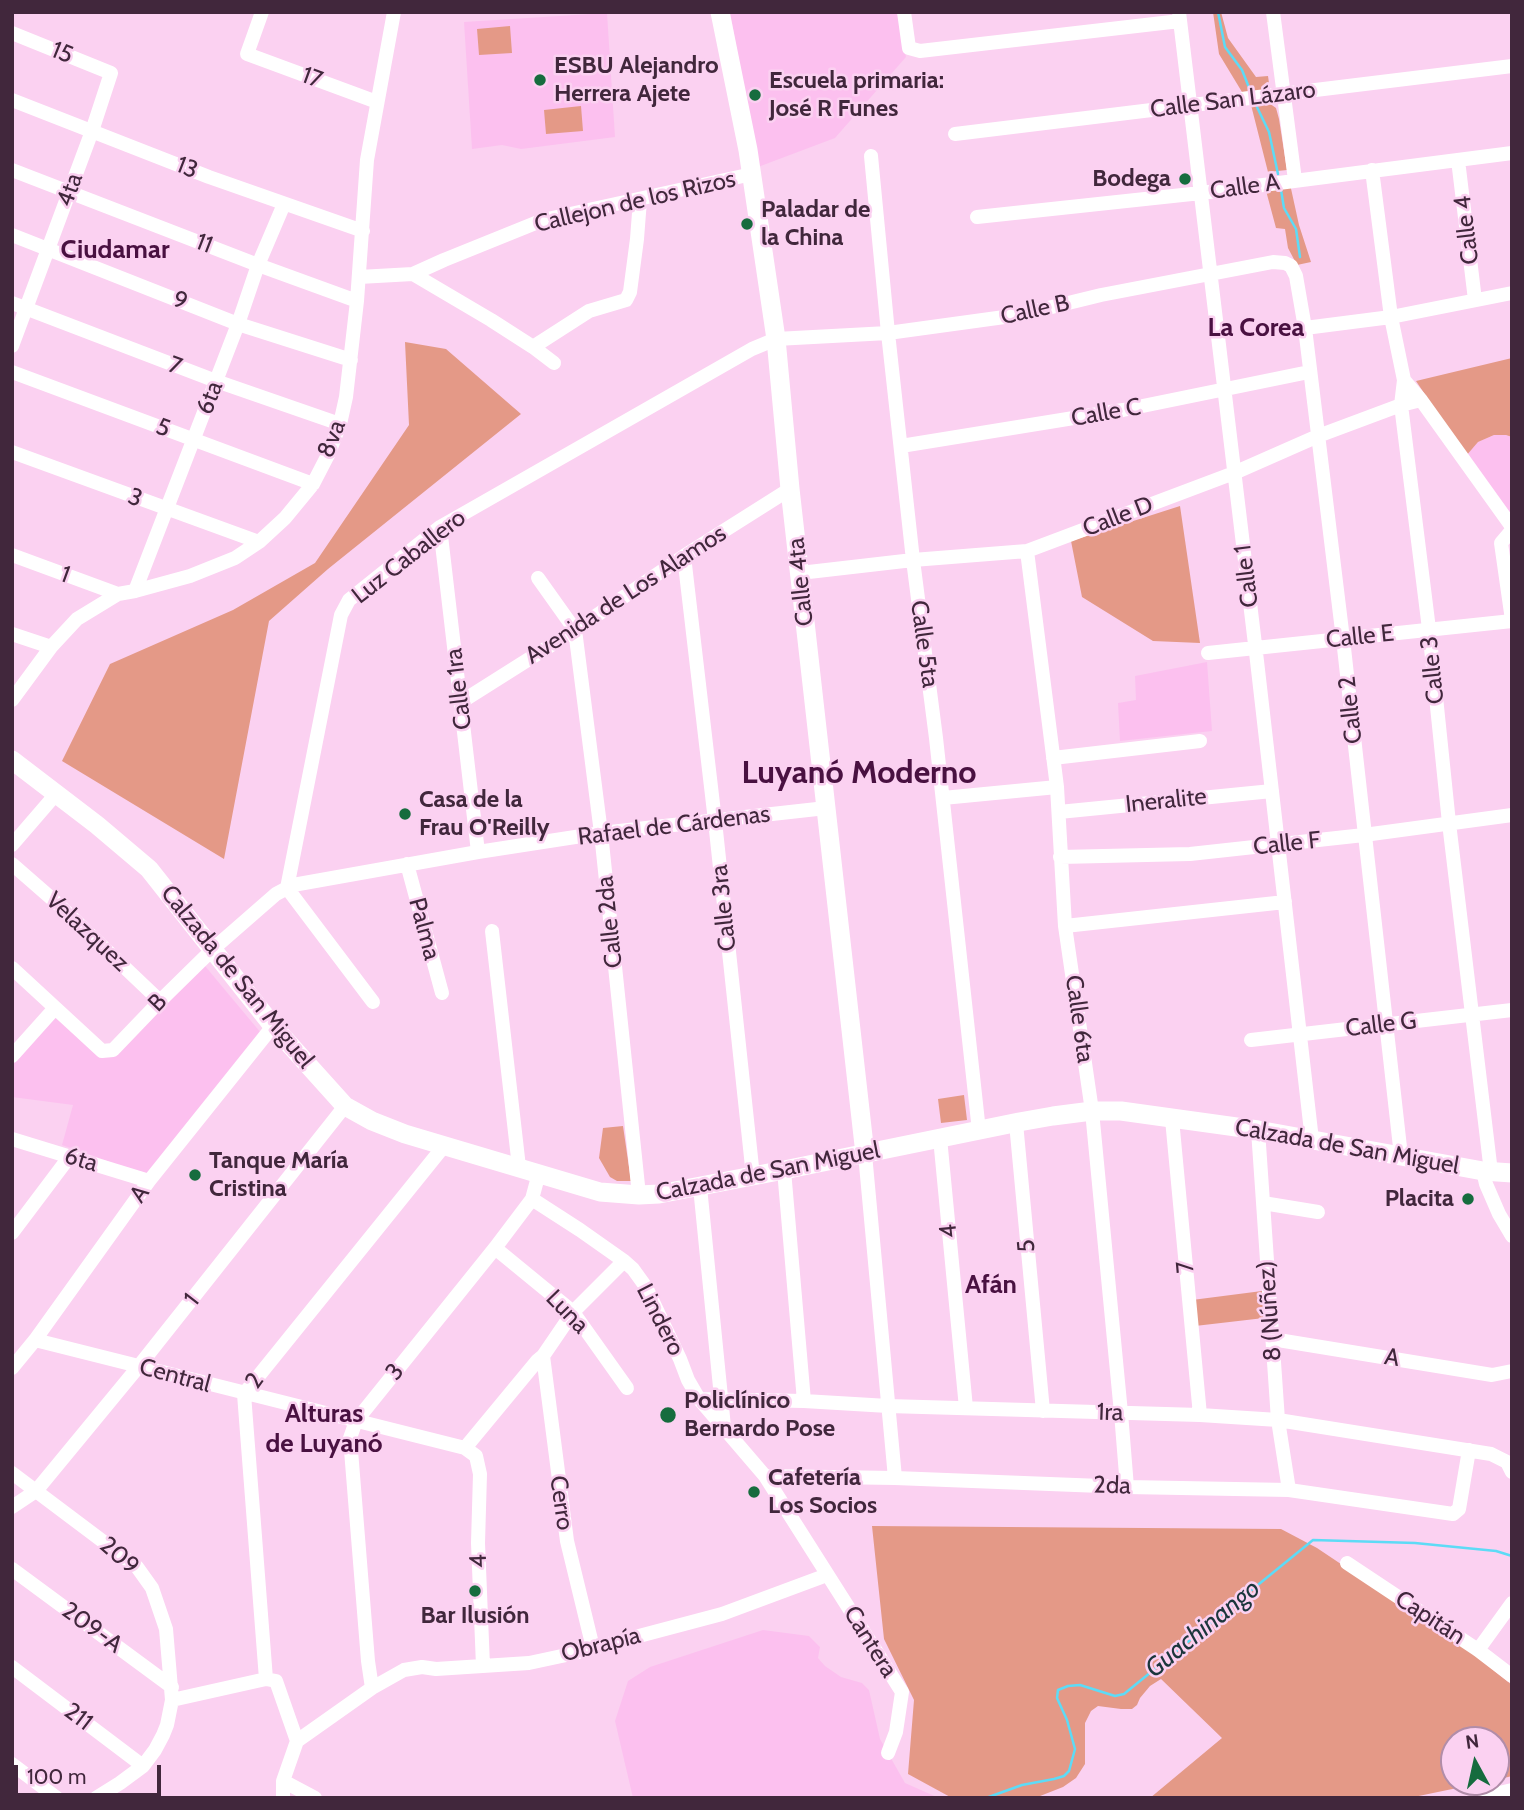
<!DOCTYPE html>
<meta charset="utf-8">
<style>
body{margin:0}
#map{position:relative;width:1524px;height:1810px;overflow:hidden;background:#fbd1f1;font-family:Cabin,sans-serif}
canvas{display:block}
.frame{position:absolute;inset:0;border:14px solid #41273c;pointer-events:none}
.north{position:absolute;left:1440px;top:1726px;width:70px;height:70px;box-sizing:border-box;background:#fbd1f1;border:2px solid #b18da9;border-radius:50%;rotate:352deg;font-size:19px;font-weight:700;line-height:28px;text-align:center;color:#41273c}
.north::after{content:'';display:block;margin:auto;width:24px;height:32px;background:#166c3e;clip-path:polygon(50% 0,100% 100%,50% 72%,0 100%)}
.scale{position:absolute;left:14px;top:1765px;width:147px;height:32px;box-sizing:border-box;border:4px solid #41273c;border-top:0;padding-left:9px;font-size:21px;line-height:24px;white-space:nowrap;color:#41273c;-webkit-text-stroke:5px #fbd1f1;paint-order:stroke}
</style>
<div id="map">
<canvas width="1524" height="1810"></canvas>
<div class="frame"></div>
<div class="north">N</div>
<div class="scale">100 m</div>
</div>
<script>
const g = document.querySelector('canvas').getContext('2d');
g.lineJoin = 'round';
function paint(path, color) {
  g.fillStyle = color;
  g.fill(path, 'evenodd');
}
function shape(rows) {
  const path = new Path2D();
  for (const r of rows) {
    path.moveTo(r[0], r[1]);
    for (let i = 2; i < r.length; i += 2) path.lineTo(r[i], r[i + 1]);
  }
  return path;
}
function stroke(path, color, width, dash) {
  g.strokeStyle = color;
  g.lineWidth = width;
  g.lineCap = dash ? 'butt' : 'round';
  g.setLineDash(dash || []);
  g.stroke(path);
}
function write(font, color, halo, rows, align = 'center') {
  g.font = font + ' Cabin,sans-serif';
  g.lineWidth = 5;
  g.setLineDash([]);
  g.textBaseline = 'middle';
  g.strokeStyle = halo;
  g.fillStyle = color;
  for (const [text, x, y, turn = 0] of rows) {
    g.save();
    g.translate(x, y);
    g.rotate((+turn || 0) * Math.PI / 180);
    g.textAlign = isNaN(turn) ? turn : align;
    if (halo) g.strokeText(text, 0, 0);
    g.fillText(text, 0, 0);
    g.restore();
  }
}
const built = shape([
 [730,12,897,12,906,57,835,138,758,167],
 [607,13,615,137,521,149,502,145,472,149,464,22],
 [1494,435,1506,435,1512,437,1512,527,1463,459,1478,442],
 [1207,662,1212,731,1120,741,1118,703,1136,700,1135,676],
 [200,960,261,1033,147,1175,62,1145,73,1105,12,1097,12,1053,50,1013,100,1057],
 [763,1630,809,1636,820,1647,818,1658,825,1666,841,1677,862,1683,869,1690,880,1739,905,1783,939,1798,633,1798,615,1721,628,1681,650,1667]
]);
const green = shape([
 [1213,12,1221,12,1228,38,1256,77,1268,76,1270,90,1242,92,1219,54],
 [510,26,512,53,479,55,477,29],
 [1250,101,1266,101,1276,108,1279,119,1287,170,1268,172],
 [581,106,583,131,546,134,544,110],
 [1290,184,1299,225,1311,262,1297,265,1288,248,1285,229,1276,228,1265,187],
 [405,342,446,349,521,414,328,569,269,621,224,859,62,761,110,664,233,610,315,563,409,425],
 [1512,358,1512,437,1506,435,1494,435,1478,442,1466,456,1416,381],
 [1180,506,1200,643,1153,641,1082,597,1071,541],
 [964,1095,967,1120,941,1123,938,1099],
 [623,1126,631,1181,617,1181,610,1177,599,1158,603,1128],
 [1262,1291,1264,1318,1195,1326,1192,1300],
 [872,1526,1281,1529,1317,1548,1462,1645,1512,1685,1512,1776,1496,1780,1496,1740,1454,1740,1454,1782,1486,1782,1409,1798,1150,1798,1222,1738,1161,1679,1150,1686,1140,1698,1137,1705,1132,1709,1121,1709,1098,1706,1091,1711,1085,1723,1085,1764,1076,1778,1063,1787,1035,1798,952,1798,908,1774,914,1700,884,1639]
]);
const stream = shape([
 [1218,12,1225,47,1242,70,1250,90],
 [1256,105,1269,132,1278,174],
 [1281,190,1284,208,1296,229,1300,257],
 [986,1798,1022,1785,1054,1779,1064,1776,1069,1771,1075,1749,1067,1720,1057,1698,1058,1690,1068,1686,1080,1685,1115,1696,1124,1694,1313,1540,1415,1543,1496,1551,1512,1556]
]);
const minor = shape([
 [262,12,247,54,377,102],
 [904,12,909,48,920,51,1180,21],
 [1179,12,1257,661,1312,1140],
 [1273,12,1295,180],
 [12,33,111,73,92,131,12,346],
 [12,100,209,177,363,231],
 [955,134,1512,66],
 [871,156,888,333,913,560,936,738,979,1131],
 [1458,160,1475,300],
 [12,170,258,265,357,301],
 [1372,170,1391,317,1404,380,1401,405,1429,629,1449,823,1491,1172],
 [977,217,1201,193,1512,153],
 [12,235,238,324,351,360],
 [413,274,491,320,533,347,554,363],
 [359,277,413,274,444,260,543,220,752,174],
 [12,303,216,381,340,424],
 [1305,328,1391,317,1512,293],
 [533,347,589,311,626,300,630,292,637,239,640,200],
 [12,372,313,484],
 [1404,380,1421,400,1512,527],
 [901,446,1123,410,1309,372],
 [12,452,259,542],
 [440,527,478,852],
 [1512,530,1501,543,1512,620],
 [1027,551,1057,787,1065,926,1092,1111,1121,1413,1127,1487],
 [12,555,118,594],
 [684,556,715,821,753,1176],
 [800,573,913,560,1027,551,1234,473,1318,436,1401,405,1421,400],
 [538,578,575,630,601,833,639,1195],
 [135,591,238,324,258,265,284,204],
 [12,634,51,647],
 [1208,653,1512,621],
 [12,700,51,647,77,619,118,594,135,591,190,576,235,558,259,542,285,518,313,484,329,453,340,424,346,397,357,301,367,160,394,12],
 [461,702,575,630,684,556,790,489],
 [1053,758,1200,741],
 [943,798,1057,787],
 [1059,812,1272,791],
 [12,845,56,794],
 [1060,857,1190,854,1364,835,1512,815],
 [12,864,59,905,160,1001],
 [407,864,442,993],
 [1065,926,1285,902],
 [492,931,519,1167],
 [12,968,102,1051,113,1050,160,1001,213,949,276,894,293,885,478,852,601,833,826,808],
 [373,1002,287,888,341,615,349,600,440,527,752,349,776,339,888,333,1019,315,1101,295,1273,262,1285,263,1291,266,1296,276,1305,328,1343,639,1401,1156],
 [1251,1040,1512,1010],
 [12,1056,55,1008],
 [1172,1119,1200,1415],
 [1016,1123,1043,1411],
 [1258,1130,1278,1420,1289,1490],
 [940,1138,966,1408],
 [12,1139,149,1181],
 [865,1154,895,1478],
 [784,1170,804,1401],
 [1483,1171,1486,1184,1499,1214,1512,1236],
 [700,1187,724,1427],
 [532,1199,580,1230,624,1261,633,1269,646,1287,680,1359,688,1380,699,1399,765,1476,902,1692,896,1732,888,1753],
 [1263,1203,1318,1212],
 [12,1233,70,1156],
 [495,1248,573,1312,627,1388],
 [1272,1339,1492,1375,1512,1371],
 [35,1340,465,1448,476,1456,480,1474,478,1543,483,1666],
 [543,1356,567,1541,593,1648],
 [12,1368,35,1340,149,1181,273,1026],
 [699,1399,804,1401,888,1406,1200,1415,1278,1420,1491,1454,1507,1462,1512,1472],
 [465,1448,537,1361,543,1356,573,1312,624,1261],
 [12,1473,137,1567,152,1588,166,1629,172,1700,167,1725,163,1735,155,1750,143,1766,120,1783,96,1798],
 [765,1476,895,1478,1127,1487,1289,1490,1453,1514,1459,1509,1469,1450],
 [12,1507,36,1491,139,1366,345,1106],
 [1347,1563,1478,1650,1512,1676],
 [12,1569,172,1687],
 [1478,1650,1512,1603],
 [12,1667,143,1766],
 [266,1679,244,1394,444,1146],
 [372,1688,368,1661,350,1438,356,1421,495,1248,532,1199,539,1173],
 [172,1700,266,1679,276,1681,297,1741],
 [12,1764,57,1798],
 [283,1781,315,1798],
 [283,1798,283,1781,297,1741,372,1688,404,1670,422,1667,436,1669,529,1663,571,1654,722,1614,827,1575],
 [1478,1798,1512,1790]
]);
const major = shape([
 [720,12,748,150,776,339,790,489,865,1154],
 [12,760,97,825,149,869,273,1026,345,1106,372,1121,405,1134,600,1192,639,1195,659,1194,784,1170,1019,1122,1053,1116,1092,1111,1121,1111,1258,1130,1483,1171,1512,1173]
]);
const markers = [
 [540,80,7,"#166c3e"],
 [755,95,7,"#166c3e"],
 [1185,179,7,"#166c3e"],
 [747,224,7,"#166c3e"],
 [405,814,7,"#166c3e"],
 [195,1175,7,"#166c3e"],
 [1468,1199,7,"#166c3e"],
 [668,1415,9,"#166c3e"],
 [754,1492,7,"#166c3e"],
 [475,1591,7,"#166c3e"]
];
const streetNames = [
 ["15",62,53,22],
 ["17",312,78,20],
 ["Calle San Lázaro",1233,100,-7],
 ["13",187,168,21],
 ["Calle A",1245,187,-8],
 ["4ta",70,190,-70],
 ["Callejon de los Rizos",635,202,-13],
 ["Calle 4",1467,230,-97],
 ["11",204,244,21],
 ["9",180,301,22],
 ["Calle B",1035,310,-12],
 ["7",175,366,21],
 ["6ta",210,398,-69],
 ["Calle C",1106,413,-10],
 ["5",163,428,20],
 ["8va",332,439,-69],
 ["3",135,498,21],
 ["Calle D",1118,517,-21],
 ["Luz Caballero",409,557,-38],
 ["1",65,575,20],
 ["Calle 1",1247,576,-97],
 ["Calle 4ta",801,582,-96],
 ["Avenida de Los Alamos",626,595,-33],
 ["Calle E",1360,637,-6],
 ["Calle 5ta",924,644,82],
 ["Calle 3",1433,670,-96],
 ["Calle 1ra",459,689,-97],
 ["Calle 2",1351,710,-96],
 ["Ineralite",1166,801,-6],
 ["Rafael de Cárdenas",674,826,-7],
 ["Calle F",1287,844,-6],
 ["Calle 3ra",724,908,-96],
 ["Calle 2da",610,922,-96],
 ["Palma",424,929,75],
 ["Velazquez",87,932,43],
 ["Calzada de San Miguel",237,977,51],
 ["B",158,1003,-46],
 ["Calle 6ta",1079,1019,82],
 ["Calle G",1381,1025,-7],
 ["Calzada de San Miguel",1347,1147,10],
 ["6ta",81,1160,17],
 ["Calzada de San Miguel",768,1172,-11],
 ["A",140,1194,-54],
 ["4",949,1231,-96],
 ["5",1027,1246,-95],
 ["7",1186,1267,-95],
 ["1",192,1300,-52],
 ["8 (Núñez)",1270,1311,-94],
 ["Luna",567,1312,46],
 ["Lindero",660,1320,63],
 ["A",1392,1358,9],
 ["3",395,1372,-51],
 ["Central",175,1376,15],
 ["2",255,1381,-54],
 ["1ra",1110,1413,2],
 ["2da",1112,1486,2],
 ["Cerro",561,1503,82],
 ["209",119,1556,41],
 ["4",479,1561,-92],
 ["Capitán",1430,1618,33],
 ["209-A",92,1628,36],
 ["Cantera",870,1642,58],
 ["Obrapía",601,1645,-14],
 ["211",78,1717,37]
];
const poiNames = [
 ["ESBU Alejandro",554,66],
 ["Herrera Ajete",554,94],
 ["Escuela primaria:",769,81],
 ["José R Funes",769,109],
 ["Bodega",1171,179,"right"],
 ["Paladar de",761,210],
 ["la China",761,238],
 ["Casa de la",419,800],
 ["Frau O'Reilly",419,828],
 ["Tanque María",209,1161],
 ["Cristina",209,1189],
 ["Placita",1454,1199,"right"],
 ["Policlínico",684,1401],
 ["Bernardo Pose",684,1429],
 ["Cafetería",768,1478],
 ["Los Socios",768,1506],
 ["Bar Ilusión",475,1616,"center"]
];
const neighbourhoodNames = [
 ["Ciudamar",115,250],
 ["La Corea",1256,328],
 ["Afán",991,1285],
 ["Alturas",324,1414],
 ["de Luyanó",324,1444]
];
const waterNames = [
 ["Guachinango",1203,1629,-39]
];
const districtNames = [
 ["Luyanó Moderno",859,774]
];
paint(built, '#fcc0ef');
paint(green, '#e49987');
stroke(stream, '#5ddbf6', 2.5);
stroke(minor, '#fff', 14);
stroke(major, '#fff', 19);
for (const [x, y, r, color] of markers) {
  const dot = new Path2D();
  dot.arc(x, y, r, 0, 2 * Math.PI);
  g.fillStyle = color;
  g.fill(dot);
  stroke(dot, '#fbd1f1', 2.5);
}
write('24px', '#41273c', '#fbd1f1', streetNames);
write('bold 24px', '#41273c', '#fbd1f1', poiNames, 'left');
write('bold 26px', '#491141', '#fbd1f1', neighbourhoodNames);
write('italic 26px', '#1b363c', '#fbd1f1', waterNames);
write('bold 32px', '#491141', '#fbd1f1', districtNames);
</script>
